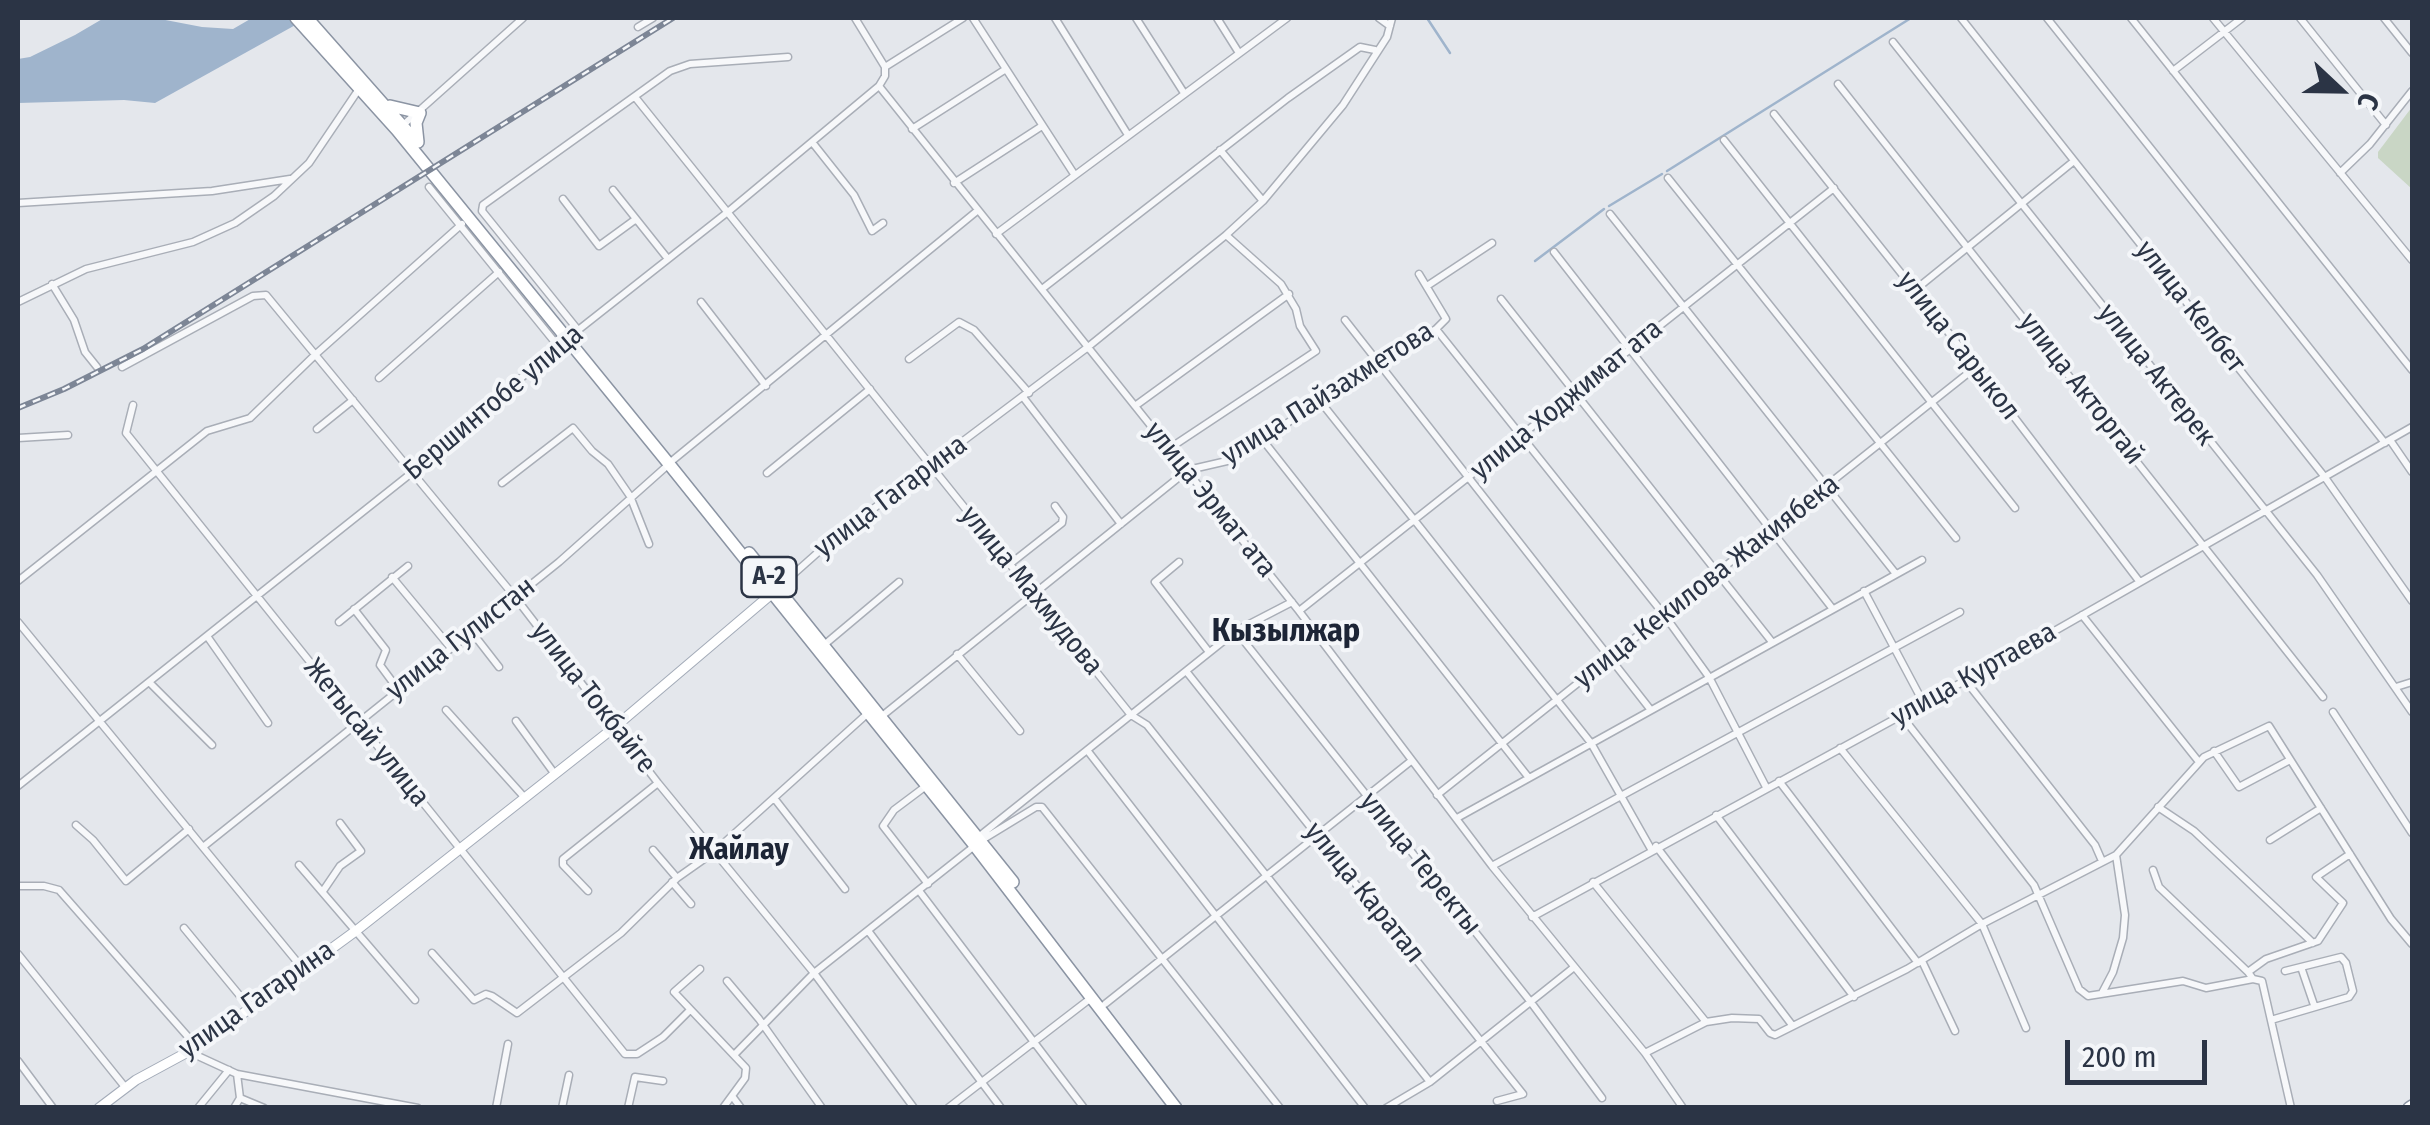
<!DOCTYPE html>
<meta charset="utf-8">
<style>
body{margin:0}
#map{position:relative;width:2430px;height:1125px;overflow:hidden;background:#e4e7ec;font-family:"Fira Sans Condensed",sans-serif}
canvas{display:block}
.frame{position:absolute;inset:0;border:20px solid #2b3445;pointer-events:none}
.north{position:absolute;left:2290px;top:40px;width:100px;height:100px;-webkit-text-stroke:8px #f4f6f9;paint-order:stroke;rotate:112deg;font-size:28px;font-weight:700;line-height:40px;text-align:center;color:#2b3445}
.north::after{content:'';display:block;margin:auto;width:35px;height:45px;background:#2b3445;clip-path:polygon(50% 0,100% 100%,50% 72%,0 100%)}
.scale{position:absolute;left:2065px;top:1040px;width:142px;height:45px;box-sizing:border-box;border:5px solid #2b3445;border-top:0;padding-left:12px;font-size:30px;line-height:35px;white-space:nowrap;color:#2b3445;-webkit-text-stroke:8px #f4f6f9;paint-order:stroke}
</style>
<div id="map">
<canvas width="2430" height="1125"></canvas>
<div class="frame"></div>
<div class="north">С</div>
<div class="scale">200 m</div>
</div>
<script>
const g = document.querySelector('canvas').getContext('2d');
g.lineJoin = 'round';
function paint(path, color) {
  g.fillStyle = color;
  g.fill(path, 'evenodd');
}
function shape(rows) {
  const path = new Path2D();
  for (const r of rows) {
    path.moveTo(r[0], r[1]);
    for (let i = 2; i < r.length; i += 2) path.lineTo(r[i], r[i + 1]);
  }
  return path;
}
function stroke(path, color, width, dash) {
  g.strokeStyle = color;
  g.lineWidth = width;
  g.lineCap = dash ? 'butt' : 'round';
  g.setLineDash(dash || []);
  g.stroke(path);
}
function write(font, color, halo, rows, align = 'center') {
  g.font = font + ' "Fira Sans Condensed",sans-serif';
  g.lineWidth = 8;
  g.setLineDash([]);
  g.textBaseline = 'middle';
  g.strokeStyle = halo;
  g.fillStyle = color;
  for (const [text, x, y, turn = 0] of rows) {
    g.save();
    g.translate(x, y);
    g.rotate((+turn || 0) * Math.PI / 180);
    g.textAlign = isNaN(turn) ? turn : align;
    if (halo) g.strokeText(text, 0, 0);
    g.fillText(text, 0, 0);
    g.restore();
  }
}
const green = shape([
 [2412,107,2412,189,2378,158,2378,152]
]);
const water = shape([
 [104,18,155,18,202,27,233,29,252,18,308,18,155,103,124,100,18,103,18,59,30,57,75,35]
]);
const stream = shape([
 [1427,18,1450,53],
 [1667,171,1911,18],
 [1609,206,1662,174],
 [1535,261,1604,209]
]);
const minor = shape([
 [855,18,885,67],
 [973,18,1074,174],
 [1055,18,1128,135],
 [1136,18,1184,93],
 [1217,18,1239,53],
 [1379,18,1390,26],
 [1961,18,2324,476,2412,601],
 [2047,18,2385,443],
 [2131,18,2412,370],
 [2213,18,2412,260],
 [2300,18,2386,125],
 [2384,18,2412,53],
 [638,27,653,18],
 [1893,42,2317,575,2412,712],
 [2173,71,2242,18],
 [1838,84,2323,697],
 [879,86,1299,611,1492,866,1645,1053,1683,1108],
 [635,97,1131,715,1147,725,1430,1082],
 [1774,114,1976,367,2139,581],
 [402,126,523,18],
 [912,129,1006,69],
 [1724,140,2015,508],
 [812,142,854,195,872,231,883,223],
 [1220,150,1263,201],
 [2340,173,2370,144,2412,91],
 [1668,178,1956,538],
 [954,183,1042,126],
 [429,187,558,346],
 [613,190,668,259],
 [563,199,599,246,636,219],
 [18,203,212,191,290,179],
 [1610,214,1896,574],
 [996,234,1287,18],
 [1554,252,1832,608],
 [52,284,74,320,85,352,97,367],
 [1427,286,1492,243],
 [1042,289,1288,98,1360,47,1375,50],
 [1915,290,2074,161],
 [1501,299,1772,642],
 [18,302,86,269,193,242,235,223,274,196,309,163,359,89],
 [701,302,766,386],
 [1345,320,1650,709],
 [1436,329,1665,616,1709,677,1766,787],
 [578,330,482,211,483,205,670,71,690,64,788,57],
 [909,359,959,322,974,330,1029,393],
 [122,367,253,296,266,295,515,597,658,783,814,973,914,1108],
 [379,378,499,272],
 [1023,397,1121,524],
 [1320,401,1591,743,1651,849],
 [133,405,126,433,625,1054,637,1054,663,1037,689,1011],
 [1135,406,1289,294],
 [317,429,353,400],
 [18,438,68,435],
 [1262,439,1529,778],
 [2390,440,2412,472],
 [1170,448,1316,351,1300,326,1296,309,1281,284,1226,235],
 [673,460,977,211],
 [767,473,870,389],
 [502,483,573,428,592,451,608,464,630,496,649,544],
 [1179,562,1155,582,1209,652],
 [1010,564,1062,523,1063,517,1055,506],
 [392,577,450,647],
 [18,581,207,431,250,418,316,354,462,224],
 [779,587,833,539,1088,347,1226,235,1263,201,1343,105,1387,37,1392,18],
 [1864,591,1923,702],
 [354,609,386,650,380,665,397,688],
 [1299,611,1834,188],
 [2082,615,2199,762],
 [18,622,303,969],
 [339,622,408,566],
 [471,631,499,667],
 [1236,631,1530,1001,1602,1098],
 [207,636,268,723],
 [824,645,899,582],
 [957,654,1020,731],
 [1186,671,1523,1094,1497,1101],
 [1965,680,2095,845,2102,861],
 [149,682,212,745],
 [2396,687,2412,682],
 [446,710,525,798],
 [2333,712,2412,833],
 [1901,715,2034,885,2079,989,2088,996,2183,981,2206,988,2253,979,2262,981,2291,1108],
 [882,716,1188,470,1227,461,1436,329,1446,319,1419,274],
 [516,721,554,773],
 [1840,748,1982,924,2026,1028],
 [1087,750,1365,1108],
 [2214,751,2239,787,2290,760],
 [1779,781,1918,963],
 [18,786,414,471,558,346,729,211,879,86,885,76,885,67,963,18],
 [926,786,894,810,883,826,928,884],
 [1437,795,1976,367],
 [774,798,845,889],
 [2158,807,2194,831,2313,943],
 [1716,815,1854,997],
 [1457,818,1922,560],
 [76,825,93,840,126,881,189,829],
 [977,838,1236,631,1292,602],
 [2270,840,2321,808],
 [1656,846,1792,1025],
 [203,847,559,562,668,465],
 [653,850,677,878],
 [299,865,415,1000],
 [1492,866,1960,612],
 [2153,870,2159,887,2248,972],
 [672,882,691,904],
 [1593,882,1706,1022],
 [18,886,44,886,59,890,197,1047],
 [323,891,340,866,361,851,340,823],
 [588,891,563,865,563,859,658,783],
 [920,892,1084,1108],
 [1532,917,2023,649,2412,427],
 [184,928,250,1008],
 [869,932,1001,1108],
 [432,953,474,1000,486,994,492,996,517,1013,621,933,677,878,714,852,867,714],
 [18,954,125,1087],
 [1922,961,1955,1031],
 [2301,967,2314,1005],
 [700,969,674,992,746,1068,745,1078,723,1108],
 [2253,979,2248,972,2266,959,2318,941,2343,903,2316,877,2350,854],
 [727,981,759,1019,822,1108],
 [2102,993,2113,972,2123,938,2125,915,2116,855],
 [1105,1004,1411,761],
 [2271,1020,2349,997,2353,991,2346,963,2341,957,2285,971],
 [187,1051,237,1074,418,1108],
 [1645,1053,1706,1022,1732,1018,1759,1019,1770,1033,1775,1035,1907,969,1982,924,2116,855,2204,757,2269,726,2391,919,2412,944],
 [735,1054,814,973,982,840,1036,807,1042,807,1280,1108],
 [18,1061,53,1108],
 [732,1096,741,1108],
 [240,1098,264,1108],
 [198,1108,229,1070],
 [234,1108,240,1098,237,1074],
 [496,1108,508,1044],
 [562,1108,569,1075],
 [628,1108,635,1077,663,1081],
 [948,1108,1091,998],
 [1386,1108,1430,1082,1573,968]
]);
const major = shape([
 [99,1108,136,1080,197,1047,357,930,616,726,775,591]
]);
const highway = shape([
 [296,18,397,130,669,464,972,842,1176,1108],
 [307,18,413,138],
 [390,106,420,113,416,123,418,142],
 [749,553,1013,882],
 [2409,1108,2412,1106]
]);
const rail = shape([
 [18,408,64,389,143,349,673,18]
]);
const shields = [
 [769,577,55]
];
const shieldNames = [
 ["A-2",769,577]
];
const streetNames = [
 ["улица Келбет",2190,307,52],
 ["улица Сарыкол",1958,346,52],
 ["улица Актерек",2156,375,52],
 ["улица Акторгай",2081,389,52],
 ["улица Пайзахметова",1328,394,-32],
 ["улица Ходжимат ата",1567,400,-39],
 ["Бершинтобе улица",494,403,-40],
 ["улица Гагарина",891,497,-37],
 ["улица Эрмат ата",1210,500,51],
 ["улица Кекилова Жакиябека",1707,582,-38],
 ["улица Махмудова",1031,591,51],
 ["улица Гулистан",461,639,-38],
 ["улица Куртаева",1974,675,-29],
 ["улица Токбайге",593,698,52],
 ["Жетысай улица",366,733,51],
 ["улица Теректы",1420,864,51],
 ["улица Каратал",1364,893,51],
 ["улица Гагарина",257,1000,-35]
];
const neighbourhoodNames = [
 ["Жайлау",739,851]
];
const quarterNames = [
 ["Кызылжар",1286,632]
];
paint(green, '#c9d6c5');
paint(water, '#9fb4cc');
stroke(stream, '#9fb4cc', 2.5);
stroke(minor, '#a9aeb7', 9);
stroke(major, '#a3abb8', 11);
stroke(highway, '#8b94a3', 14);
stroke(minor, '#f7f8fa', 6);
stroke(major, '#fff', 9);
stroke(highway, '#fff', 11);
stroke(rail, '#7d8696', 6);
stroke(rail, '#f4f6f9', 2.5, [8]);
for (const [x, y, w] of shields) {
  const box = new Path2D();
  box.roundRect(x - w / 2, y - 20, w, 40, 8);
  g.fillStyle = '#f4f6f9';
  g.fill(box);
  stroke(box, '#2b3445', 2.5);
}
write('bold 25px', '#2b3445', null, shieldNames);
write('28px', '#2b3445', '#f4f6f9', streetNames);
write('bold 30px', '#1d2536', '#f4f6f9', neighbourhoodNames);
write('bold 32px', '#1d2536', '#f4f6f9', quarterNames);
</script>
